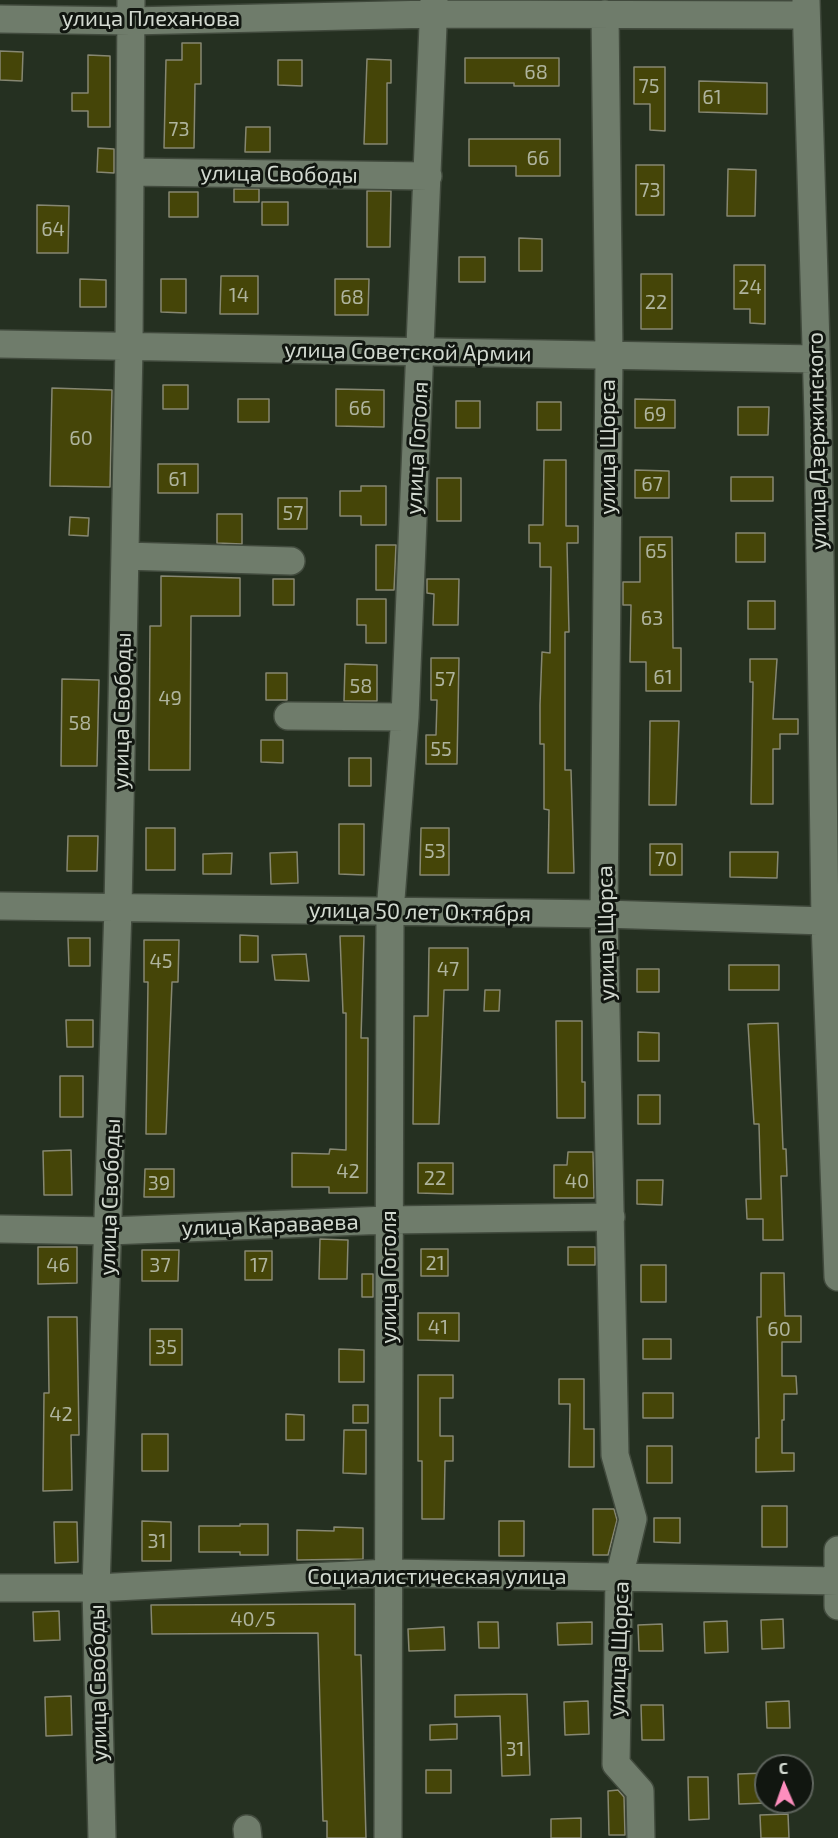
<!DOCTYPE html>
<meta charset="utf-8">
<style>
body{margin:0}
#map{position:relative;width:838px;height:1838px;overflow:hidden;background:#253021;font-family:"Exo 2",sans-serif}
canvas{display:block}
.north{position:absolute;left:754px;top:1754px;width:60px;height:60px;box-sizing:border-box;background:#111610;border:2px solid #5e645d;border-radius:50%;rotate:358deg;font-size:16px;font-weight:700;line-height:24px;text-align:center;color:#d2d9d0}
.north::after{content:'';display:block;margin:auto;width:21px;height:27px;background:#fe8ebe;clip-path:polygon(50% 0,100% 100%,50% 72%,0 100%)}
</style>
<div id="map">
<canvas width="838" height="1838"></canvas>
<div class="north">С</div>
</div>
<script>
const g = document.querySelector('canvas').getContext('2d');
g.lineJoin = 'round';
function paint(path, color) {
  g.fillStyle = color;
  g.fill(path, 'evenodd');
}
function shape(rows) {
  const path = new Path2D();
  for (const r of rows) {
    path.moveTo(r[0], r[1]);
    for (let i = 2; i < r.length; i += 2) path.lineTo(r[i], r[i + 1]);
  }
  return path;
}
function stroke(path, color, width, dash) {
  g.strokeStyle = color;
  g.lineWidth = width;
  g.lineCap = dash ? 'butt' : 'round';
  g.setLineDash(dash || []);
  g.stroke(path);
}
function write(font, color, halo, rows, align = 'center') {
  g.font = font + ' "Exo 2",sans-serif';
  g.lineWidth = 6;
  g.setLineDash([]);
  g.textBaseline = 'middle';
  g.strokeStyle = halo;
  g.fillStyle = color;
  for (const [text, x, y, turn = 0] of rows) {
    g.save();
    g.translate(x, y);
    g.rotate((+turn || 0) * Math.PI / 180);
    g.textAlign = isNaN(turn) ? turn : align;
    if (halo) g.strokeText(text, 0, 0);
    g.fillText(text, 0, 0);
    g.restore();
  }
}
const building = shape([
 [182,43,201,43,201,84,195,84,194,148,164,148,166,60,182,60,182,43],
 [0,51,23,52,22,81,0,80,0,51],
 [88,55,110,56,110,127,88,127,88,111,72,111,72,93,88,93,88,55],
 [465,58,559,58,559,86,514,86,514,83,465,83,465,58],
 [367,59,391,60,391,83,387,83,387,144,364,144,367,59],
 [278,60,302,60,302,86,278,85,278,60],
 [634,67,665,67,665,131,650,130,650,104,634,104,634,67],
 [699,81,767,83,767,114,699,112,699,81],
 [246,127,270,127,270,152,245,152,246,127],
 [469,139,560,139,560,176,516,176,516,166,469,166,469,139],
 [98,148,114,149,114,173,97,172,98,148],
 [636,165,664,165,664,215,636,215,636,165],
 [728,169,756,170,755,216,727,216,728,169],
 [234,189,259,189,259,202,234,202,234,189],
 [367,191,391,191,390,247,367,247,367,191],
 [169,192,198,192,198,217,169,217,169,192],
 [262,202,288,202,288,225,262,225,262,202],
 [37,205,69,206,68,253,37,253,37,205],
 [519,238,542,239,542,271,519,271,519,238],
 [459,257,485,257,485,282,459,282,459,257],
 [734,265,765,265,765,324,750,323,750,309,734,309,734,265],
 [641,274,672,274,672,329,641,329,641,274],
 [221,276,258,276,258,314,220,314,221,276],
 [80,279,106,280,106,307,80,307,80,279],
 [161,279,186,279,186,313,161,312,161,279],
 [335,279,369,279,368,315,335,315,335,279],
 [163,385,188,385,188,409,163,409,163,385],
 [52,388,112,390,110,487,50,486,52,388],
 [336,389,384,390,384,427,336,426,336,389],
 [238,399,269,399,269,422,238,422,238,399],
 [635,399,675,400,675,428,635,428,635,399],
 [456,401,480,401,480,428,456,428,456,401],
 [537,402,561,402,561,430,537,430,537,402],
 [738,407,769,407,768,435,738,435,738,407],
 [544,460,566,460,566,526,578,526,578,543,567,543,569,632,565,632,565,770,571,770,574,873,548,873,549,810,544,809,544,744,540,744,540,705,542,652,550,653,551,567,540,567,540,543,529,543,529,525,543,525,544,460],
 [158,464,198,464,198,493,158,493,158,464],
 [635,470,669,471,669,498,635,498,635,470],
 [731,477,773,477,773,501,731,501,731,477],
 [437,478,461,478,461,521,437,521,437,478],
 [361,486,386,486,386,525,361,525,361,516,340,516,340,491,361,491,361,486],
 [278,498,307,498,307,529,278,529,278,498],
 [217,514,242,514,242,544,217,543,217,514],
 [70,517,89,518,88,536,69,535,70,517],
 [736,533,765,533,765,562,736,562,736,533],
 [640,537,672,537,673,648,681,648,681,691,646,691,646,662,630,662,631,605,623,605,623,582,640,582,640,537],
 [376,545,396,545,394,590,376,590,376,545],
 [161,576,240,578,240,616,191,616,190,770,149,770,150,626,161,626,161,576],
 [273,579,294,579,294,605,273,605,273,579],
 [427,579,459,579,458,625,433,625,434,594,427,593,427,579],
 [357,599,386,599,386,643,366,643,366,625,357,625,357,599],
 [748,601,775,601,775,629,748,629,748,601],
 [431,658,459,658,457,764,426,764,426,735,436,735,437,700,431,700,431,658],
 [750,659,777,659,773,719,798,719,798,734,780,734,780,749,773,749,773,804,751,804,753,682,750,682,750,659],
 [345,664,377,665,377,701,344,701,345,664],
 [266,673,287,673,287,700,266,700,266,673],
 [62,679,99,680,97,766,61,766,62,679],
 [650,721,679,721,676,805,649,805,650,721],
 [261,740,283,740,283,763,261,762,261,740],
 [349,758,371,758,371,786,349,786,349,758],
 [339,824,364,824,364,875,339,874,339,824],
 [146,828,175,828,175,870,146,870,146,828],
 [421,828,449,828,449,875,420,875,421,828],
 [68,836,98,836,97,871,67,871,68,836],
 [650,844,682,844,682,875,650,875,650,844],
 [297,852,298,883,271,884,270,853,297,852],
 [730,852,778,852,777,878,730,877,730,852],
 [232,853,231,874,203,874,203,854,232,853],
 [240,935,258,936,258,962,240,962,240,935],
 [340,936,364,936,361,1038,368,1038,367,1193,329,1193,329,1187,292,1187,292,1153,329,1154,330,1149,346,1150,346,1013,343,1013,340,936],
 [68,938,90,938,90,966,69,966,68,938],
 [144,940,179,940,178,982,172,982,166,1134,146,1134,148,982,144,982,144,940],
 [429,948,468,948,468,990,444,990,439,1124,413,1124,414,1016,428,1016,429,948],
 [306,954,309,981,275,980,272,955,306,954],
 [729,965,779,965,779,990,729,990,729,965],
 [637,969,659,969,659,992,637,992,637,969],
 [485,990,500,990,499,1011,484,1011,485,990],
 [66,1020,93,1020,93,1047,67,1047,66,1020],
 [556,1021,582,1021,582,1082,585,1082,585,1118,557,1118,556,1021],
 [778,1023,783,1149,786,1149,787,1176,781,1176,783,1240,763,1240,763,1219,747,1219,746,1199,761,1199,759,1124,754,1124,748,1024,778,1023],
 [638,1032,659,1033,659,1061,638,1061,638,1032],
 [60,1076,83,1076,83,1117,60,1117,60,1076],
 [638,1095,660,1095,660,1124,638,1124,638,1095],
 [71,1150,72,1195,44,1195,43,1151,71,1150],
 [568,1152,593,1152,594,1198,554,1198,554,1165,567,1165,568,1152],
 [418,1163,453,1163,453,1194,418,1193,418,1163],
 [145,1169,174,1169,174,1197,144,1197,145,1169],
 [637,1180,663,1180,662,1205,637,1204,637,1180],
 [320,1239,348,1240,347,1279,319,1279,320,1239],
 [38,1247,77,1247,77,1283,38,1284,38,1247],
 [568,1247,595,1247,595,1265,568,1265,568,1247],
 [421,1249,448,1249,448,1276,421,1276,421,1249],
 [142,1250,179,1250,178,1281,142,1281,142,1250],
 [245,1251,272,1251,272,1280,245,1280,245,1251],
 [641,1265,666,1265,666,1302,641,1302,641,1265],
 [761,1273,784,1273,785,1316,801,1316,801,1342,782,1342,782,1376,796,1376,797,1394,784,1394,784,1420,782,1420,782,1453,794,1453,794,1471,756,1472,756,1438,759,1438,757,1317,761,1317,761,1273],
 [362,1274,373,1274,373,1297,362,1297,362,1274],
 [418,1313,459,1313,459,1341,418,1340,418,1313],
 [48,1317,77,1317,79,1435,71,1435,72,1490,43,1491,44,1393,49,1393,48,1317],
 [150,1329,182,1329,182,1365,150,1365,150,1329],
 [643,1339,671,1339,671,1359,643,1359,643,1339],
 [339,1349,364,1350,364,1382,339,1382,339,1349],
 [418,1375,453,1375,453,1398,440,1398,440,1436,453,1436,453,1461,445,1461,444,1519,422,1519,422,1461,418,1461,418,1375],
 [559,1379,584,1379,584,1429,594,1429,594,1467,569,1467,570,1404,559,1404,559,1379],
 [643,1393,673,1393,673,1418,643,1418,643,1393],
 [353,1405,368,1405,368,1423,353,1423,353,1405],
 [286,1414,304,1415,304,1440,286,1440,286,1414],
 [344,1430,366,1430,366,1474,343,1473,344,1430],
 [142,1434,168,1434,168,1471,142,1471,142,1434],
 [647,1446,672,1446,672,1483,647,1483,647,1446],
 [762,1506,787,1506,787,1547,762,1547,762,1506],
 [593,1509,614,1509,617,1520,608,1555,593,1555,593,1509],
 [654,1518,680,1518,680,1543,654,1542,654,1518],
 [142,1521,171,1522,171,1561,142,1561,142,1521],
 [499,1521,524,1521,524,1556,499,1556,499,1521],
 [54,1522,77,1522,78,1562,55,1563,54,1522],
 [240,1524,268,1524,268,1555,240,1555,240,1552,199,1552,199,1526,240,1526,240,1524],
 [334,1527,363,1528,363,1559,297,1560,297,1530,334,1531,334,1527],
 [355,1604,355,1655,361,1655,366,1838,327,1838,327,1821,323,1821,318,1633,152,1634,151,1605,355,1604],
 [59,1611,60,1640,34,1641,33,1612,59,1611],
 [783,1619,784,1648,762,1649,761,1620,783,1619],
 [727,1621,728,1652,705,1653,704,1622,727,1621],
 [478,1622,498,1622,499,1648,479,1648,478,1622],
 [592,1622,592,1644,558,1645,557,1623,592,1622],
 [662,1624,663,1651,639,1651,638,1625,662,1624],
 [444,1627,445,1650,409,1651,408,1629,444,1627],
 [527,1694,530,1775,502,1776,500,1716,455,1717,455,1695,527,1694],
 [71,1696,72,1735,46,1736,45,1697,71,1696],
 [588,1701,589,1734,565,1735,564,1702,588,1701],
 [789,1701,790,1728,767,1728,766,1702,789,1701],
 [641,1705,663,1705,664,1740,642,1740,641,1705],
 [457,1724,457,1739,430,1740,430,1725,457,1724],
 [426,1770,451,1770,451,1793,426,1793,426,1770],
 [766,1773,766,1803,739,1804,738,1774,766,1773],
 [688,1777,708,1777,709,1819,689,1820,688,1777],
 [618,1790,624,1797,625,1835,609,1835,608,1791,618,1790],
 [788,1814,789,1838,761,1838,760,1815,788,1814],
 [581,1818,581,1838,551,1838,551,1819,581,1818]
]);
const minor = shape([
 [806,0,818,416,825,921,838,1277],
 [605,14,609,355,604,914,615,1455,633,1519,619,1578,616,1764,640,1791,641,1838],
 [0,19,131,21,433,14,806,15],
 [130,172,428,176],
 [0,344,816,359],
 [125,556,291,561],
 [288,716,405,717],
 [0,906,604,914,825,921,838,927],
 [0,1229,109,1231,388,1220,611,1217],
 [838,1550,838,1606],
 [0,1588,96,1588,389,1573,838,1581],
 [247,1829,248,1838],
 [102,1838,96,1588,118,908,129,347,131,0],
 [388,1838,390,912,405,717,434,0]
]);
const numberNames = [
 ["68",536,72],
 ["75",649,86],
 ["61",712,97],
 ["73",179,129],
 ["66",538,158],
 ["73",650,190],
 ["64",53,229],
 ["24",750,287],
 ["14",239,295],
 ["68",352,297],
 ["22",656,302],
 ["66",360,408],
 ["69",655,414],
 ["60",81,438],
 ["61",178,479],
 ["67",652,484],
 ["57",293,513],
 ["65",656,551],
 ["63",652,618],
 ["61",663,677],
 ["57",445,679],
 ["58",361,686],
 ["49",170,698],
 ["58",80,723],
 ["55",441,749],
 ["53",435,851],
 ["70",666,859],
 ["45",161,961],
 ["47",448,969],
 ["42",348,1171],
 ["22",435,1178],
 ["40",577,1181],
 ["39",159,1183],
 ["21",435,1263],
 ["46",58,1265],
 ["37",160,1265],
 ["17",259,1265],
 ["41",438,1327],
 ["60",779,1329],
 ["35",166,1347],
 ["42",61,1414],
 ["31",157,1541],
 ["40/5",253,1619],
 ["31",515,1749]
];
const streetNames = [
 ["улица Плеханова",151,19],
 ["улица Свободы",279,174,1],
 ["улица Советской Армии",408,352,1],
 ["улица Дзержинского",817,441,-91],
 ["улица Щорса",608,447,-90],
 ["улица Гоголя",417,448,-87],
 ["улица Свободы",122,711,-89],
 ["улица 50 лет Октября",420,912,1],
 ["улица Щорса",606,933,-91],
 ["улица Свободы",110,1197,-88],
 ["улица Караваева",270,1225,-2],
 ["улица Гоголя",389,1277,-90],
 ["Социалистическая улица",437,1577],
 ["улица Щорса",619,1649,-88],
 ["улица Свободы",98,1683,-91]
];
paint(building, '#454508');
stroke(building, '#868772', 1.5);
stroke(minor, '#414a3d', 30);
stroke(minor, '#6f7c6b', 27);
write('20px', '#afb49e', null, numberNames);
write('22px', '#d2d9d0', '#111610', streetNames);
</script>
